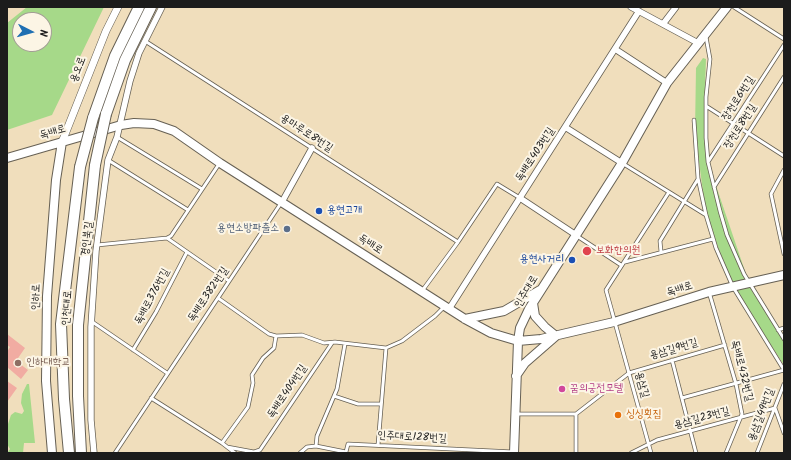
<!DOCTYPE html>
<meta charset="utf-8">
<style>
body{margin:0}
#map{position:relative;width:791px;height:460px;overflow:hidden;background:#f0debc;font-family:Kalam,sans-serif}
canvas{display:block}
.frame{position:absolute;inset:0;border:8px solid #1c1c1c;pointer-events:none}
.north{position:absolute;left:12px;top:12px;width:40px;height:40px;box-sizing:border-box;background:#fcf5e5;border:1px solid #a29e95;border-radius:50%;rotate:96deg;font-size:11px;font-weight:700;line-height:16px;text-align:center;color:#1c1c1c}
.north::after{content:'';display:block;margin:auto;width:14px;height:18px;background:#1f6fb2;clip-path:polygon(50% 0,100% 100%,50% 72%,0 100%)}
</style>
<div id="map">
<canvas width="791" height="460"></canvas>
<div class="frame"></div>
<div class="north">N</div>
</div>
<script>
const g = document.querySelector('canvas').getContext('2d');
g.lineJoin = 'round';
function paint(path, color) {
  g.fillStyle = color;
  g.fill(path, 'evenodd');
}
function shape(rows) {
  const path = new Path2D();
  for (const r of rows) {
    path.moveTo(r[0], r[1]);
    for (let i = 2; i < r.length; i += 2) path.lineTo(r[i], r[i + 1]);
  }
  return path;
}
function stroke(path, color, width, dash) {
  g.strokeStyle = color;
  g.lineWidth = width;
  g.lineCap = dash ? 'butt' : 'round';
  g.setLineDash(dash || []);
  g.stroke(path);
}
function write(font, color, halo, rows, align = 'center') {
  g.font = font + ' Kalam,"Poor Story",sans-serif';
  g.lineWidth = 4;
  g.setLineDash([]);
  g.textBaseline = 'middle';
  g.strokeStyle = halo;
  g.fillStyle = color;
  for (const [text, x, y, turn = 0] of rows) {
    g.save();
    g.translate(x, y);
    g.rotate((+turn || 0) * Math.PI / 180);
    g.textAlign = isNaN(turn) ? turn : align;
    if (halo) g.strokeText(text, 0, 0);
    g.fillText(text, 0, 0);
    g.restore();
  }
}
const green = shape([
 [27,7,104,7,52,115,7,130,7,23],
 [20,20,44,20,44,44,20,44],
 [703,58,706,59,704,117,708,162,749,283,784,338,784,365,733,287,706,215,695,131,696,68],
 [27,384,29,384,35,443,24,443,23,453,7,453,10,449,7,444,7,427,11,415,15,412,22,414,24,411,21,403,22,394]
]);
const building = shape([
 [7,334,25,348,16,361,28,370,21,379,7,367,7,352,10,347,7,345],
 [7,381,17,388,7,402]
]);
const service = shape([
 [734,7,784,39],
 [706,37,710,59,706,97,706,138,708,162,720,211,727,235,744,274,784,339],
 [145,41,458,242],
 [706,106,784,156],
 [694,120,698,178,706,215,716,248,733,287,784,370],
 [117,137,202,189],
 [108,160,188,210],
 [708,162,784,45],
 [622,163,706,215],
 [784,170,771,194,784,254],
 [714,187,784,77],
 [577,236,621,265],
 [167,238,229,281],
 [97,245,167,238,171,236,219,164],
 [661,252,660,241,698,179],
 [625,262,713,239],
 [422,291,458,242,497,184,520,198],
 [709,292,736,384,742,414,726,453],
 [218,298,269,334,276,336,302,335,324,343,335,342,386,348,402,341,435,316,444,307],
 [91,321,167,373],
 [778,330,784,328],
 [133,350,156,312,187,252],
 [672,360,696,453],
 [334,396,358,404,381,404],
 [151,398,222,443,235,453],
 [682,398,784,370],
 [515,414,576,414,629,373,725,345],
 [222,443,248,407,253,383,252,375,263,358,274,348,276,336],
 [378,445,386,348],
 [316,446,317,436,337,389,345,344],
 [227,447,254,452,260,450,332,343],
 [115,453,281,203],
 [300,453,307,447,316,446,346,452,348,444,514,452],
 [576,453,576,414],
 [631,453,657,440,775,408,784,433],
 [651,453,606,290,669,192],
 [757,453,784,384]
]);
const minor = shape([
 [631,7,698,43],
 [663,24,676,7],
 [615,49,667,83],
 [565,127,622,163],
 [520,198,576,235],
 [282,202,312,148],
 [449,309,639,11],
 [94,453,91,420,91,327,96,251,108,160,117,137,130,81,139,53,162,7]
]);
const tertiary = shape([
 [62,142,106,31,118,7]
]);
const secondary = shape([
 [7,158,121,125,134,123,154,124,174,131,220,163,465,319,491,333,518,341,541,339,614,322,709,292,784,275],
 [465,319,504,311,540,290],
 [516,376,525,363,556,336,545,327,535,316,533,303],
 [52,453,46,381,47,296,56,180,62,142],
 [514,453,518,341,520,328,529,309,622,163,667,83,727,7]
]);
const trunk = shape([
 [106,114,125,60,151,7],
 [93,118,115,56,139,7],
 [69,453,64,399,61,324,80,167],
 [81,453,78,396,78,325,95,165]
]);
const trunkBridge = shape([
 [95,165,106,114],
 [80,167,93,118]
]);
const markers = [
 [319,211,4,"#1a4fb4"],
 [287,229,4,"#5c6f8a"],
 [587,251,5,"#e0444e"],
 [572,260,4,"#1a4fb4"],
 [18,363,4,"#8d6e63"],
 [562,389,4,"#d1479c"],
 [618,415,4,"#e8710a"]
];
const streetNames = [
 ["용오로",79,70,-69],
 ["장천로6번길",739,99,-57],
 ["장천로8번길",741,127,-57],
 ["독배로",53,133,-16],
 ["용마루로8번길",306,134,33],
 ["독배로403번길",536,155,-57],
 ["경인북길",88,239,-83],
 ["독배로",370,245,33],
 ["독배로",680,290,-17],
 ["인주대로",527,292,-59],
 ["독배로382번길",209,295,-56],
 ["인하로",37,297,-88],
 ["독배로376번길",153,297,-62],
 ["인천대로",68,308,-86],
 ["용삼길9번길",674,350,-16],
 ["독배로432번길",741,371,76],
 ["용삼길",641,385,75],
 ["독배로404번길",288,392,-56],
 ["용삼길49번길",762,415,-69],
 ["용삼길23번길",702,419,-15],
 ["인주대로128번길",412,438,3]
];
const transitNames = [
 ["용현고개",327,211],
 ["용현사거리",564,260,"right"]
];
const serviceNames = [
 ["용현소방파출소",279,229]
];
const healthNames = [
 ["보화한의원",596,251]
];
const educationNames = [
 ["인하대학교",26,363]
];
const hotelNames = [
 ["꿈의궁전모텔",570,389]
];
const foodNames = [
 ["싱싱횟집",626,415]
];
paint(green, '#a6d989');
paint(building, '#f1aca2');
stroke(service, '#666054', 4.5);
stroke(minor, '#666054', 7);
stroke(tertiary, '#666054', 8);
stroke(secondary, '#666054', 10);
stroke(trunk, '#666054', 12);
stroke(service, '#fff', 3);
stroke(minor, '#fff', 5.5);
stroke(tertiary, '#fff', 7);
stroke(secondary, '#fff', 8);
stroke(trunk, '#fff', 10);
stroke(trunkBridge, '#666054', 12, []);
stroke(trunkBridge, '#fff', 10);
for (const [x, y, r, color] of markers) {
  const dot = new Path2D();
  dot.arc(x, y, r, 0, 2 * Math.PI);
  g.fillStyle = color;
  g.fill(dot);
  stroke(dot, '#fcf5e5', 1.5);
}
write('11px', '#1c1c1c', '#fcf5e5', streetNames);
write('11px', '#164399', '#fcf5e5', transitNames, 'left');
write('11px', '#4e5e75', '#fcf5e5', serviceNames, 'right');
write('11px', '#be3a42', '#fcf5e5', healthNames, 'left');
write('11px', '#785e54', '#fcf5e5', educationNames, 'left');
write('11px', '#b23c85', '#fcf5e5', hotelNames, 'left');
write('11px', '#c56008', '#fcf5e5', foodNames, 'left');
</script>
